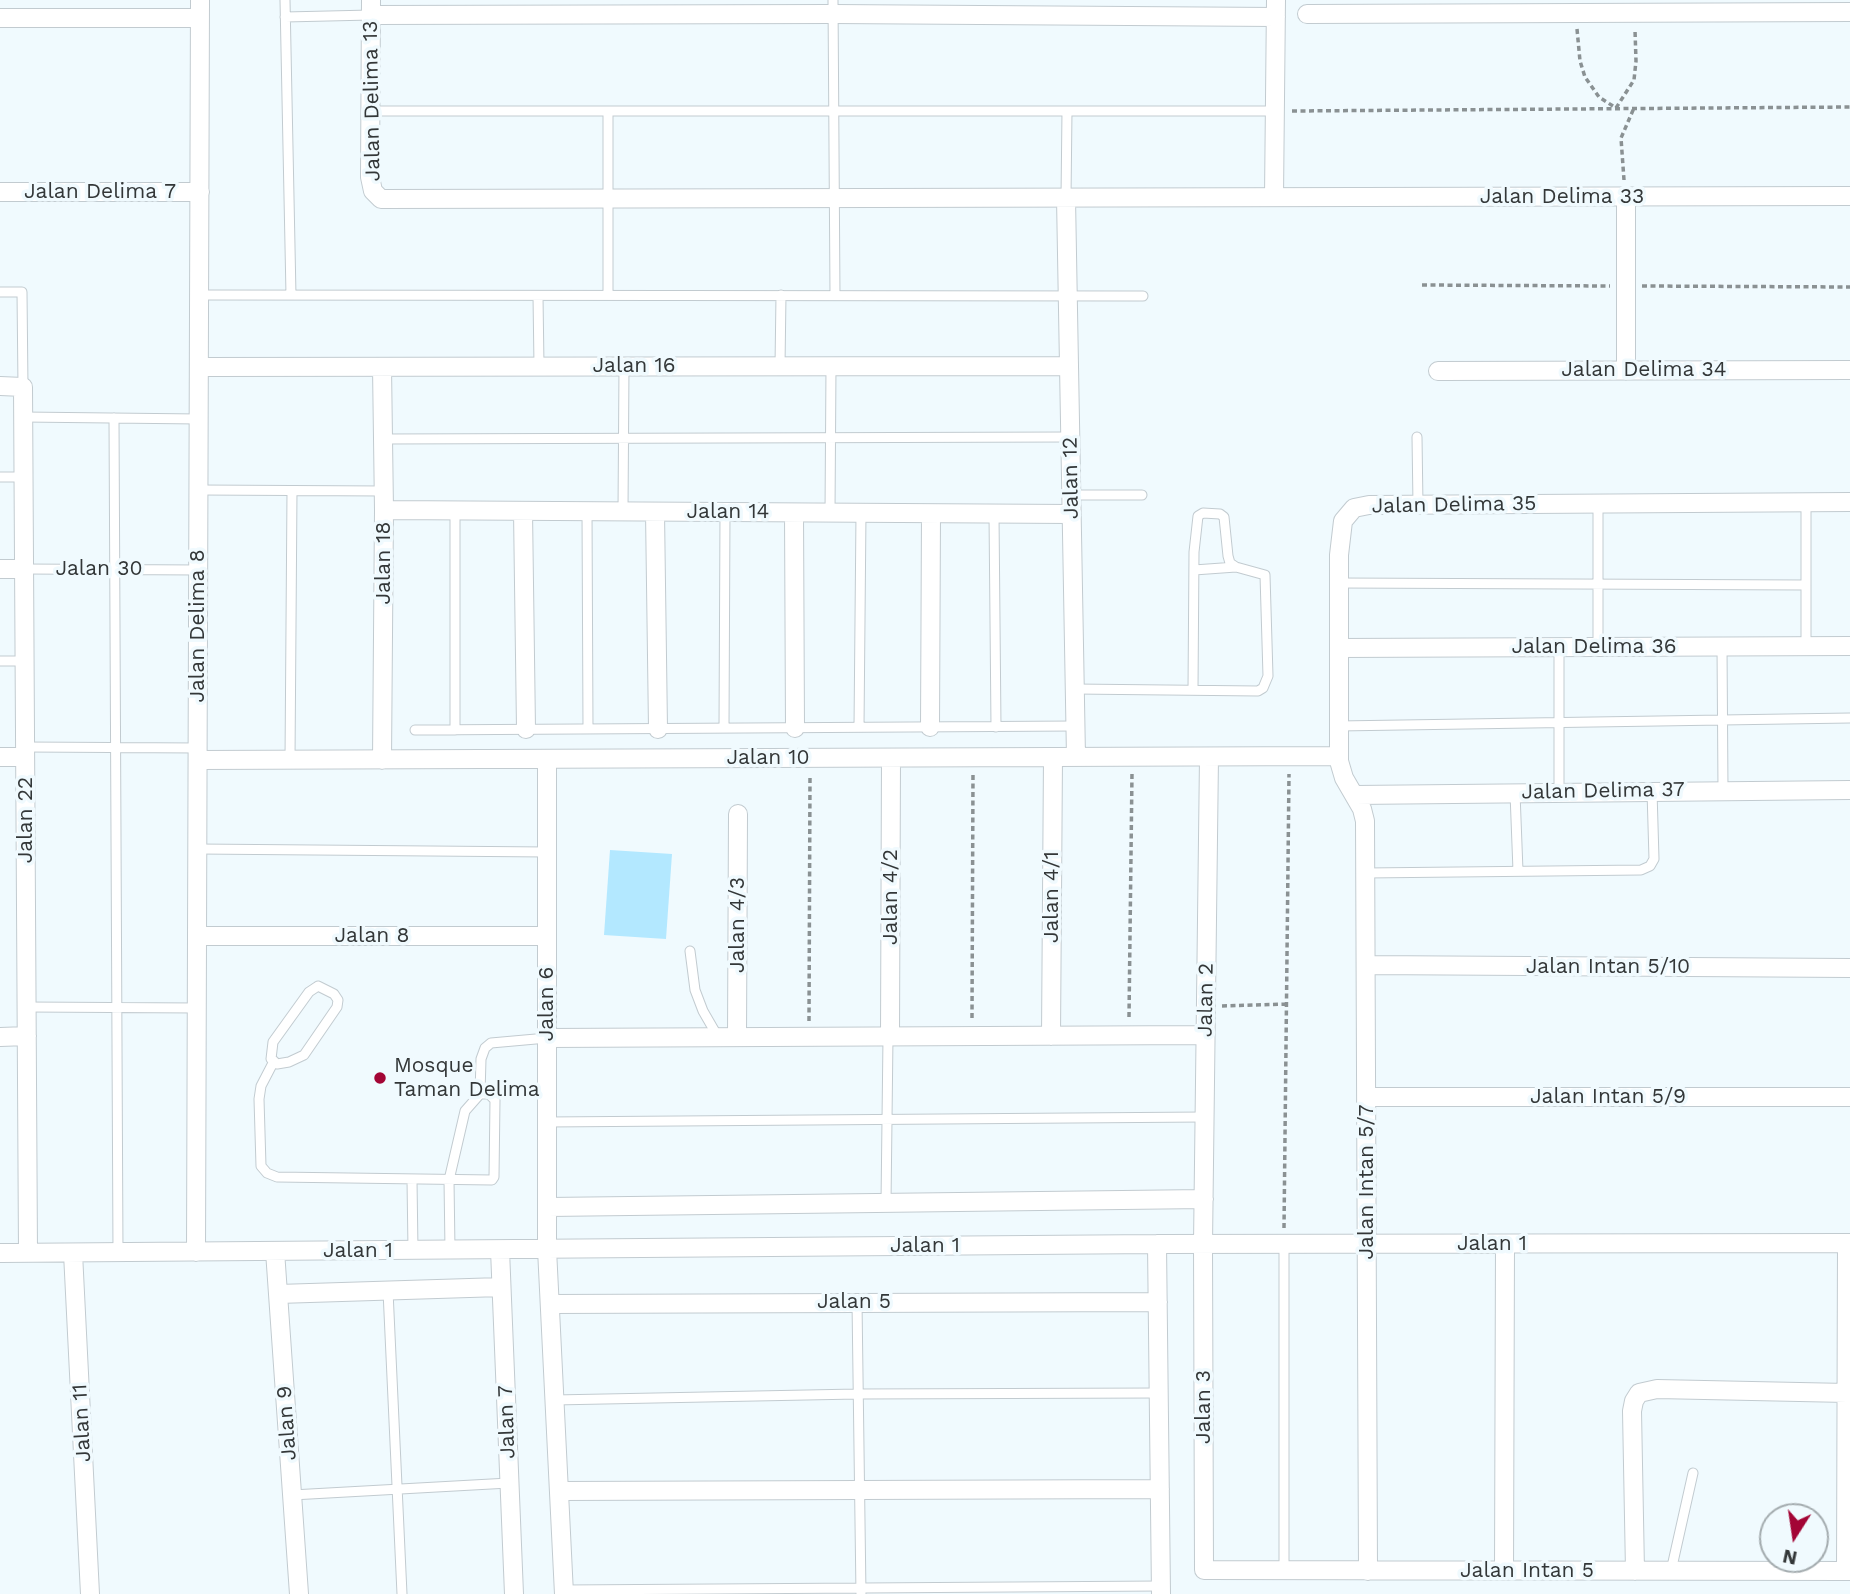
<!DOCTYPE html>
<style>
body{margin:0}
#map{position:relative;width:1850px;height:1594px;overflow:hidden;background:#f0fafe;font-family:"Work Sans",sans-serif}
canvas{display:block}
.north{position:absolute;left:1759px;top:1503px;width:70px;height:70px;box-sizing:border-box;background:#f0fafe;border:2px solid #a4acaf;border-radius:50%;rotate:192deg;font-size:19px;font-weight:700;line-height:28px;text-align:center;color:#333738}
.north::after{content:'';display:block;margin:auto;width:24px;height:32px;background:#a30535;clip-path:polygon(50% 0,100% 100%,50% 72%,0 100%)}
</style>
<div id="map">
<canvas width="1850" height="1594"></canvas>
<div class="north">N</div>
</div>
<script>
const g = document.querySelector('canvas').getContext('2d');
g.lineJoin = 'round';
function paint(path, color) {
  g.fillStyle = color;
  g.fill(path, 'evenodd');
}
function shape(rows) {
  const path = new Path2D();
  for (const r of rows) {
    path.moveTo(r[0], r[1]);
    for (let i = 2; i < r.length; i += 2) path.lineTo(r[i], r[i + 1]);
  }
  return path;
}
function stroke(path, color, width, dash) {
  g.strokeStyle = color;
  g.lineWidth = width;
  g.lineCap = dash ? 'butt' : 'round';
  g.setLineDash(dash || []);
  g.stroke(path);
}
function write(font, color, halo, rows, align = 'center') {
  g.font = font + ' "Work Sans",sans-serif';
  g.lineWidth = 7;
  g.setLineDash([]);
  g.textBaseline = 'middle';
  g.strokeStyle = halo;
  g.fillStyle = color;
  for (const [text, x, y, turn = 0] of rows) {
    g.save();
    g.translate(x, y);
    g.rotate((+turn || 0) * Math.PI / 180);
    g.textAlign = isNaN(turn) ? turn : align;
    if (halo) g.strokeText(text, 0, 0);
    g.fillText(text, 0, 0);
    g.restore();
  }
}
const green = shape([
 [610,850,672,854,666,939,604,935]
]);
const path = shape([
 [1577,29,1580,61,1585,77,1599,97,1616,108,1634,80,1636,61,1635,30],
 [1292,111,1850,107],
 [1624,180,1621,138,1634,108],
 [1422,285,1610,286],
 [1642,286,1850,287],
 [1222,1006,1287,1004],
 [1129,1017,1132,773],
 [972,1018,973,774],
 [809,1021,810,776],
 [1284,1228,1289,774]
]);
const service = shape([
 [285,0,291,295],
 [833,0,835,295],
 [285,17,371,15],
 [371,111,1274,111],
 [608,111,608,295],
 [1066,198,1067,111],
 [0,292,22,292,23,387],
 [199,295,1143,296],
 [538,296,539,366],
 [780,366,781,295],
 [23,417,199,419],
 [114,418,118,1252],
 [1417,437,1418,505],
 [383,439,1070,437],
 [0,477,24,477],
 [199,490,384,491],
 [1071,495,1142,495],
 [1806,503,1806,646],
 [455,510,455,730],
 [587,511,588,729],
 [623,511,624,366],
 [830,513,831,366],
 [994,514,996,727],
 [24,569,198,570],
 [1339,583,1806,585],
 [1722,646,1723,790],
 [1598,647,1598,504],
 [0,661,25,661],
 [1075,689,1258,691,1263,688,1268,676,1265,575,1236,567,1194,570],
 [1193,690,1194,552,1198,516,1203,513,1220,514,1224,517,1228,556,1230,563,1236,567],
 [1338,726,1850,718],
 [859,727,861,513],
 [724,728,725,512],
 [415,730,1075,726],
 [25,747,198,748],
 [290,760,292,491],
 [1559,792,1559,647],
 [1515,793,1518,871],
 [198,849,547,852],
 [1366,873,1641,870,1650,866,1654,859,1652,791],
 [690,951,695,990,703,1011,718,1037],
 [318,986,334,994,338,1000,337,1007,304,1055,289,1062,277,1064,271,1059,273,1042,309,992,318,986],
 [27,1007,197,1008],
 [274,1061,261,1086,259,1099,261,1166,267,1173,277,1177,492,1180,494,1177,495,1100,489,1094,480,1094],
 [547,1122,1204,1117],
 [412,1180,413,1250],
 [886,1203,888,1037],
 [450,1250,449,1180,465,1111,480,1094,481,1059,485,1048,491,1043,547,1038],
 [388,1291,402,1594],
 [857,1302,861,1594],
 [554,1400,857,1394,1159,1393],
 [292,1495,509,1483],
 [1284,1570,1284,1244],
 [1671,1571,1693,1473],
 [564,1590,1161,1586]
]);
const minor = shape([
 [371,0,370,177,373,191,381,199,1850,196],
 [1307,14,1850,12],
 [371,15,833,14,1276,17],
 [0,18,200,18],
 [0,192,200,192],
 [1274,197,1276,0],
 [1066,198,1076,757],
 [199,367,1069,366],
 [382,367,384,510,382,760],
 [1438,371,1850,370],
 [1626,371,1626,196],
 [0,386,23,387,28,1253],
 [384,510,1072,514],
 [523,511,526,729],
 [655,512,658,729],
 [794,513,795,728],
 [0,569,24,569],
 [1339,648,1850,646],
 [930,727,931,514],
 [0,757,25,757],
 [1209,757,1203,1244,1204,1570,1850,1571],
 [547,759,547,1249,564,1594],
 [198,760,1338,756],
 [1355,795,1850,790],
 [198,936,547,936],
 [1366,965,1850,968],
 [890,1036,891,758],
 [1051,1036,1053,757],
 [0,1037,27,1036],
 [737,1037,738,814],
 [547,1038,1205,1035],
 [1367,1097,1850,1097],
 [548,1207,1204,1199],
 [1157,1244,1161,1594],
 [500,1250,514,1594],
 [275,1251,299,1594],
 [196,1252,200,0],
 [0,1253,1157,1244,1850,1243],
 [73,1253,90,1594],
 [278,1294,501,1287],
 [550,1304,1158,1302],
 [559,1491,1160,1489],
 [1368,1571,1365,821,1362,809,1344,778,1339,761,1339,555,1343,521,1354,508,1369,505,1850,502],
 [1504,1571,1505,1244],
 [1635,1571,1632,1411,1634,1401,1639,1393,1657,1389,1847,1393],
 [1846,1571,1847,1243]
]);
const markers = [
 [380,1078,7,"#a30535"]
];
const streetNames = [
 ["Jalan Delima 13",372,101,-91],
 ["Jalan Delima 7",100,192],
 ["Jalan Delima 33",1562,197],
 ["Jalan 16",634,366],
 ["Jalan Delima 34",1644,370],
 ["Jalan 12",1071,478,-91],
 ["Jalan Delima 35",1454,505,-1],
 ["Jalan 14",728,512],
 ["Jalan 18",384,563,-90],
 ["Jalan 30",99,569],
 ["Jalan Delima 8",198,626,-90],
 ["Jalan Delima 36",1594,647],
 ["Jalan 10",768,758],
 ["Jalan Delima 37",1603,791,-1],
 ["Jalan 22",26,820,-90],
 ["Jalan 4/2",891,897,-90],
 ["Jalan 4/1",1052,897,-90],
 ["Jalan 4/3",738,925,-90],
 ["Jalan 8",372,936],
 ["Jalan Intan 5/10",1608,967],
 ["Jalan 2",1206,1000,-89],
 ["Jalan 6",547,1004,-90],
 ["Jalan Intan 5/9",1608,1097],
 ["Jalan Intan 5/7",1367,1182,-90],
 ["Jalan 1",1492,1244],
 ["Jalan 1",925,1246],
 ["Jalan 1",358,1251],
 ["Jalan 5",854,1302],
 ["Jalan 3",1204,1407,-90],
 ["Jalan 7",507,1422,-92],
 ["Jalan 11",82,1423,-93],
 ["Jalan 9",287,1423,-94],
 ["Jalan Intan 5",1527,1571]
];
const poiNames = [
 ["Mosque",394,1066],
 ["Taman Delima",394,1090]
];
paint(green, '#b3e8ff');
stroke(service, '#c2cbd0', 11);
stroke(minor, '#c2cbd0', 20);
stroke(path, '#8a9193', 3.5, [5, 3.5]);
stroke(service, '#fff', 9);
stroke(minor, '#fff', 18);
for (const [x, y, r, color] of markers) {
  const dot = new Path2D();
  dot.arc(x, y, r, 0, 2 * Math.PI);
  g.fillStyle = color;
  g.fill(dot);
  stroke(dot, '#f0fafe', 2.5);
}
write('21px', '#333738', '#f0fafe', streetNames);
write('21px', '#333738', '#f0fafe', poiNames, 'left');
</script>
